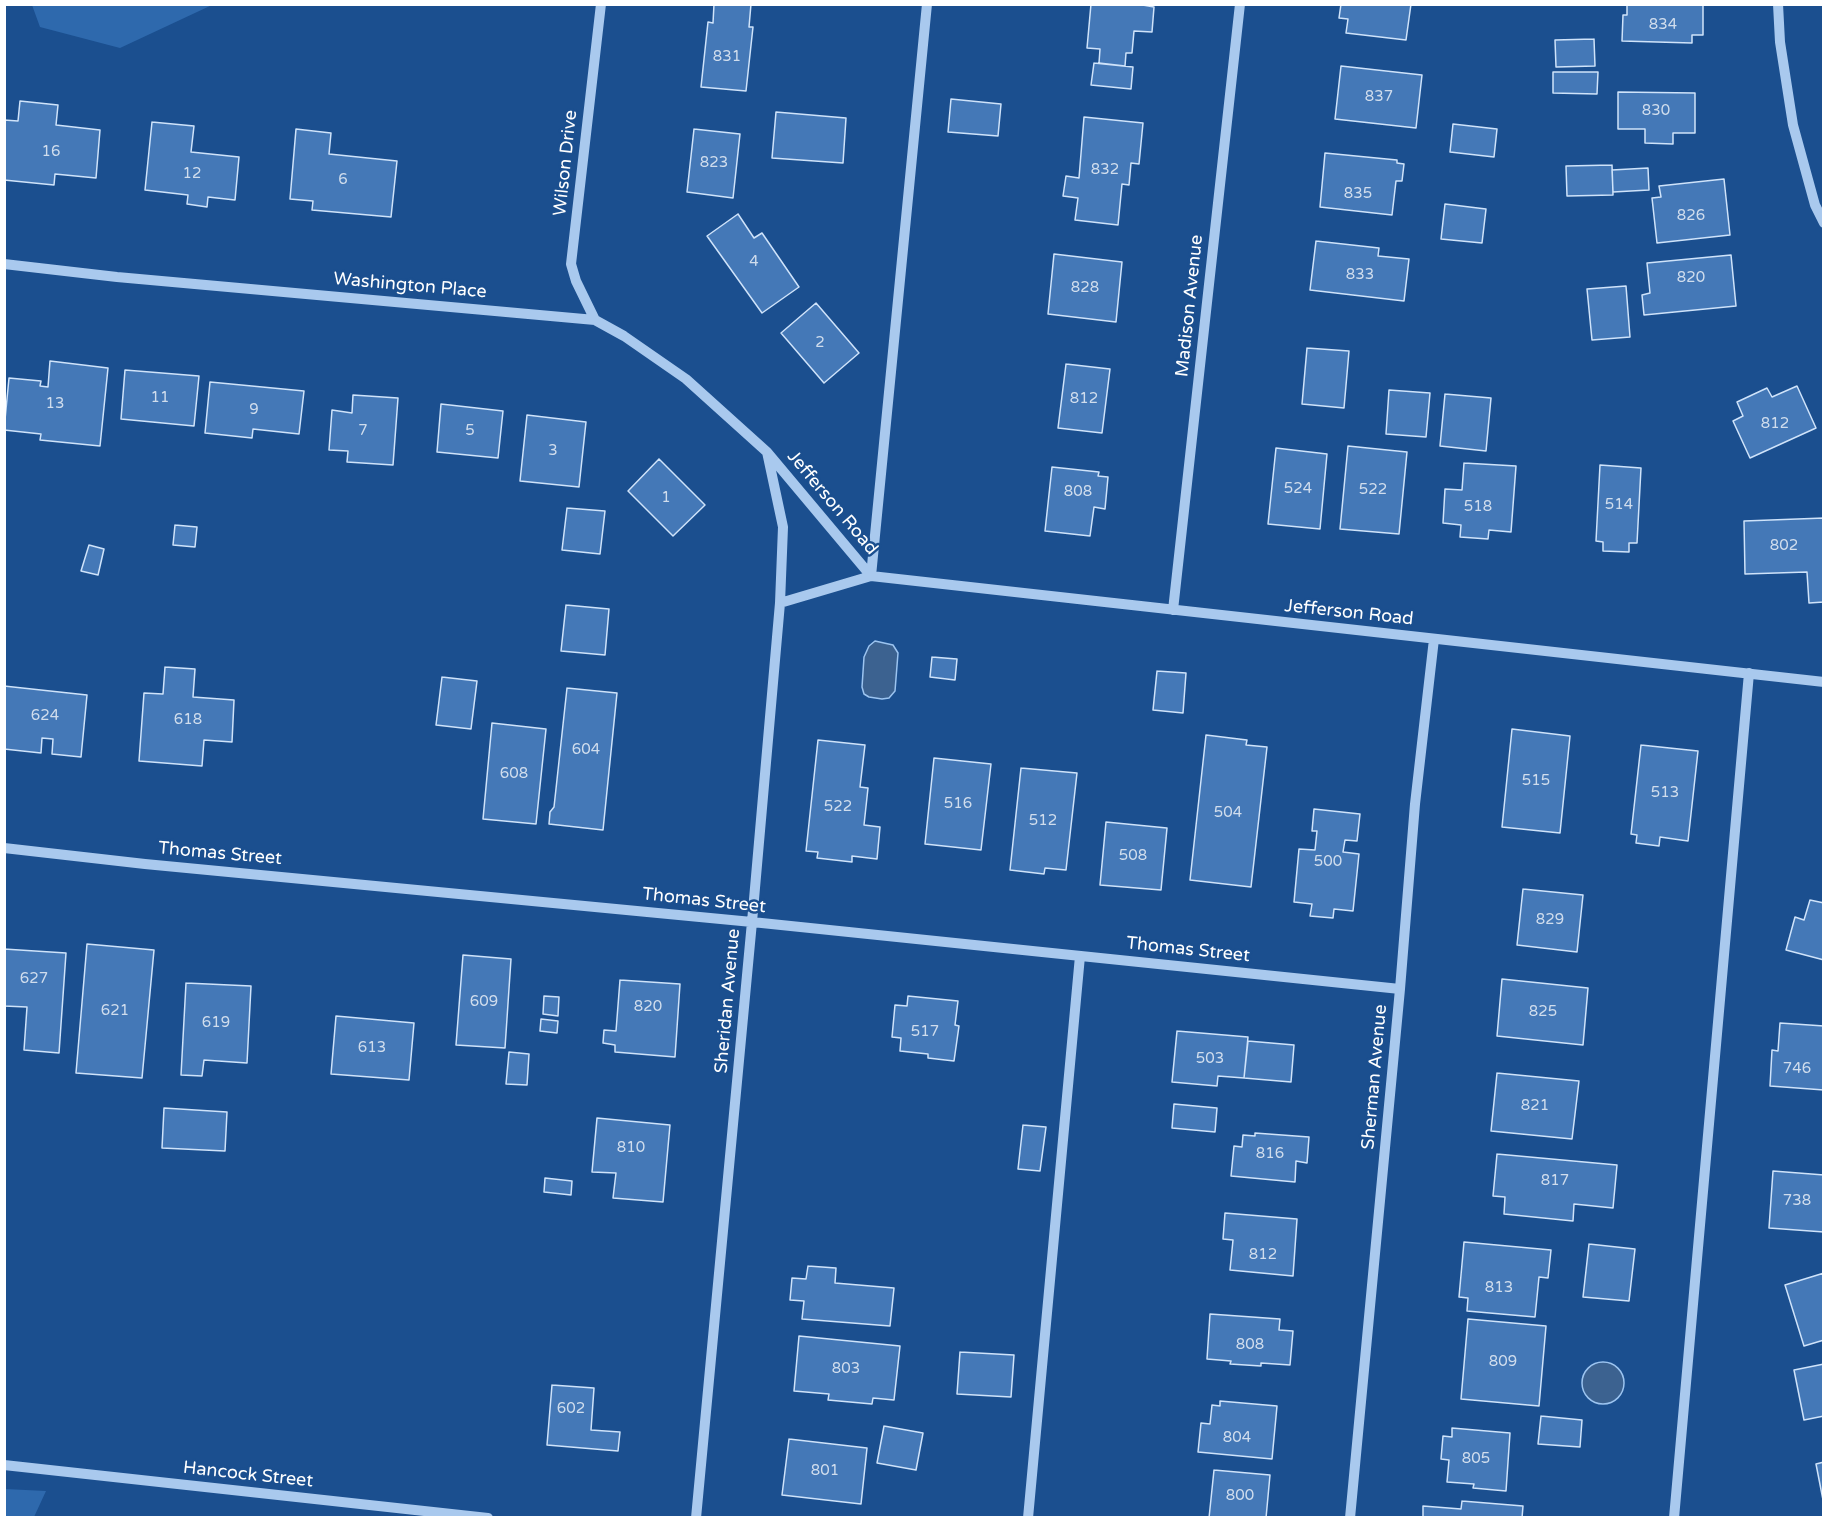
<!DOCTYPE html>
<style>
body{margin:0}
#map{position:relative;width:1828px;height:1522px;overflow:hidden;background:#1b4f8f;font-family:"Varela Round",sans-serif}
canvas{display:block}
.frame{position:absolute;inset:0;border:6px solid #fff;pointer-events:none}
</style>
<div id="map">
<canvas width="1828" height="1522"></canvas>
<div class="frame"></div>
</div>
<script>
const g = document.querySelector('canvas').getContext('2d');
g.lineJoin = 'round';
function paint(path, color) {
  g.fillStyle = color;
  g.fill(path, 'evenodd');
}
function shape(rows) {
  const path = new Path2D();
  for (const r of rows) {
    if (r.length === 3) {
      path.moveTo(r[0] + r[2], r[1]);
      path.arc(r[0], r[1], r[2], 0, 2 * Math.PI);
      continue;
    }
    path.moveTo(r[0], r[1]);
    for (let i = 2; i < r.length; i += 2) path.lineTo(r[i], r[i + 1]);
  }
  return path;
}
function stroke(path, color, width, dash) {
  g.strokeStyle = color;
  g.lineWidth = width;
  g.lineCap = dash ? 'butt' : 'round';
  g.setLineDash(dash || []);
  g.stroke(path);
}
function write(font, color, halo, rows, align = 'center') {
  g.font = font + ' "Varela Round",sans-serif';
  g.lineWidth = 5;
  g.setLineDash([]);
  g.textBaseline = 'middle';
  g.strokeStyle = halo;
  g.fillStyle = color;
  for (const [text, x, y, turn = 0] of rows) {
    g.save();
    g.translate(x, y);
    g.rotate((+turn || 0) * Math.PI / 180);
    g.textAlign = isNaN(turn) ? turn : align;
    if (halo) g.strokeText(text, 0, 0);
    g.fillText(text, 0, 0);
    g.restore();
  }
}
const green = shape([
 [32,5,32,4,212,5,120,48,40,27],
 [5,1489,46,1491,34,1517,5,1517]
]);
const water = shape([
 [875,641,893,645,898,653,895,691,889,698,882,699,869,697,864,694,862,687,864,657,869,646,875,641],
 [1603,1383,21]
]);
const building = shape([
 [714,4,751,4,749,27,753,27,746,91,701,87,708,22,713,23,714,4],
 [1091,4,1137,4,1154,7,1152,32,1134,31,1132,53,1126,53,1125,66,1099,63,1100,49,1087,48,1091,4],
 [1341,4,1411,4,1406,40,1346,33,1348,19,1339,18,1341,4],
 [1627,4,1703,4,1703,35,1692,35,1692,43,1622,41,1623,15,1627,15,1627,4],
 [1594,39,1595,66,1556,67,1555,40,1594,39],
 [1094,63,1133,67,1131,89,1091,85,1094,63],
 [1341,66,1422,75,1416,128,1335,119,1341,66],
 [1553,72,1598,72,1597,94,1553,93,1553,72],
 [1618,92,1695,93,1695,133,1673,133,1673,144,1645,143,1645,129,1618,129,1618,92],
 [951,99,1001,104,998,136,948,132,951,99],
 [20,101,58,105,56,125,100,130,96,178,55,174,54,185,4,180,4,120,18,121,20,101],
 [776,112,846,118,843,163,772,158,776,112],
 [1084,117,1143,123,1139,164,1131,163,1129,185,1122,184,1118,225,1075,220,1078,198,1063,196,1066,176,1079,178,1084,117],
 [152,122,194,126,191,152,239,157,235,200,208,197,207,207,187,204,188,195,145,190,152,122],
 [1453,124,1497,129,1494,157,1450,152,1453,124],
 [296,129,331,133,329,154,397,161,391,217,312,210,313,201,290,199,296,129],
 [694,129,740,134,733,198,687,192,694,129],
 [1325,153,1397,160,1397,163,1404,164,1402,181,1396,181,1392,215,1320,207,1325,153],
 [1612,165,1613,195,1567,196,1566,166,1612,165],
 [1648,168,1649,190,1613,192,1612,170,1648,168],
 [1724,179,1730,235,1657,243,1652,198,1661,197,1659,186,1724,179],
 [1445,204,1486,209,1482,243,1441,239,1445,204],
 [738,214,754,238,762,233,799,287,762,313,707,236,738,214],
 [1316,241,1379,248,1378,256,1409,259,1404,301,1310,290,1316,241],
 [1054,254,1122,262,1116,322,1048,314,1054,254],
 [1731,255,1736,306,1644,315,1642,295,1650,293,1647,263,1731,255],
 [1626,286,1630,337,1592,340,1587,289,1626,286],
 [816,303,859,353,824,383,781,333,816,303],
 [1307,348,1349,351,1344,408,1302,404,1307,348],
 [50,361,108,368,100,446,40,440,41,434,4,430,9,378,41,381,40,386,48,387,50,361],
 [1066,364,1110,369,1102,433,1058,428,1066,364],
 [125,370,199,376,194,426,121,419,125,370],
 [210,382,304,391,299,434,253,429,252,438,205,433,210,382],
 [1797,386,1816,428,1750,458,1733,421,1743,416,1737,402,1767,388,1772,397,1797,386],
 [1389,390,1430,393,1426,437,1386,434,1389,390],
 [1445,394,1491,398,1486,451,1440,446,1445,394],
 [353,395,398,398,393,465,347,462,348,451,329,450,332,410,352,413,353,395],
 [441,404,503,411,498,458,437,452,441,404],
 [527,415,586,422,579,487,520,481,527,415],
 [1348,446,1407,452,1399,534,1340,529,1348,446],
 [1276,448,1327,454,1320,529,1268,524,1276,448],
 [659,459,705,505,673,536,628,491,659,459],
 [1464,463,1516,466,1511,532,1489,530,1488,539,1460,537,1461,525,1443,523,1445,489,1462,490,1464,463],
 [1600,465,1641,468,1637,543,1629,543,1629,552,1603,551,1603,542,1596,541,1600,465],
 [1052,467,1099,472,1098,476,1108,477,1105,509,1094,507,1090,536,1045,531,1052,467],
 [567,508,605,511,600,554,562,550,567,508],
 [1824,518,1824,602,1809,603,1807,572,1745,574,1744,521,1824,518],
 [175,525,197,527,195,547,173,545,175,525],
 [89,545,104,549,98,575,81,571,89,545],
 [566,605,609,609,605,655,561,651,566,605],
 [932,657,957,659,955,680,930,677,932,657],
 [165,667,195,669,193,697,234,700,232,742,204,740,202,766,139,761,144,693,163,694,165,667],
 [1157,671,1186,673,1183,713,1153,710,1157,671],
 [442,677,477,681,471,729,436,725,442,677],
 [4,686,87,695,81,757,52,754,53,739,42,738,41,753,4,749,4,686],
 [567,688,617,693,603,830,549,824,550,812,554,807,567,688],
 [492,723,546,729,536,824,483,819,492,723],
 [1512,729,1570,736,1560,833,1502,827,1512,729],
 [1206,735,1247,740,1246,745,1267,747,1251,887,1190,880,1206,735],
 [818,740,865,745,860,787,868,788,864,825,880,827,877,859,852,856,852,862,817,858,818,852,806,851,818,740],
 [1641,745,1698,751,1688,841,1660,837,1659,846,1636,843,1637,835,1631,834,1641,745],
 [934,758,991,764,981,850,925,844,934,758],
 [1021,768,1077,773,1066,870,1045,868,1044,874,1010,870,1021,768],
 [1314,809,1360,814,1357,841,1345,840,1343,852,1359,854,1353,911,1334,909,1333,918,1310,916,1312,904,1294,902,1299,849,1315,850,1317,831,1312,831,1314,809],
 [1106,822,1167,828,1161,890,1100,885,1106,822],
 [1523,889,1583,895,1577,952,1517,945,1523,889],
 [1810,900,1824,903,1824,960,1786,950,1795,917,1804,920,1810,900],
 [87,944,154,950,142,1078,76,1073,87,944],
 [4,949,66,953,59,1053,24,1050,27,1007,4,1006,4,949],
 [463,955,511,959,505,1048,456,1045,463,955],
 [1502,979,1588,988,1583,1045,1497,1036,1502,979],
 [620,980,680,984,675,1057,615,1052,615,1045,603,1043,604,1030,616,1031,620,980],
 [186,983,251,986,247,1063,204,1060,202,1076,181,1075,186,983],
 [544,996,559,997,558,1016,543,1014,544,996],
 [908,996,958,1001,955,1025,959,1026,954,1061,928,1058,928,1054,900,1051,901,1038,892,1037,895,1005,907,1006,908,996],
 [336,1016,414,1023,409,1080,331,1074,336,1016],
 [541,1019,558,1021,557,1033,540,1031,541,1019],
 [1780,1023,1824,1026,1824,1090,1770,1086,1772,1050,1778,1051,1780,1023],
 [1177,1031,1248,1037,1244,1078,1218,1076,1217,1086,1172,1082,1177,1031],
 [1248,1041,1294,1045,1291,1082,1244,1078,1248,1041],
 [509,1052,529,1054,527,1085,506,1084,509,1052],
 [1497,1073,1579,1081,1572,1139,1491,1131,1497,1073],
 [1174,1104,1217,1108,1215,1132,1172,1128,1174,1104],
 [164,1108,227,1112,225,1151,162,1148,164,1108],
 [597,1118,670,1125,663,1202,613,1198,616,1173,592,1172,597,1118],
 [1023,1125,1046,1127,1040,1171,1018,1169,1023,1125],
 [1255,1133,1309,1137,1307,1163,1296,1161,1295,1182,1231,1176,1234,1146,1242,1147,1243,1135,1255,1136,1255,1133],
 [1497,1154,1617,1165,1613,1208,1574,1204,1573,1221,1504,1214,1505,1197,1493,1196,1497,1154],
 [1773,1171,1824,1175,1824,1232,1769,1228,1773,1171],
 [545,1178,572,1181,571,1195,544,1192,545,1178],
 [1225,1213,1297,1219,1293,1276,1230,1270,1233,1240,1223,1239,1225,1213],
 [1464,1242,1551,1250,1548,1278,1539,1277,1535,1317,1467,1311,1468,1298,1459,1297,1464,1242],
 [1589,1244,1635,1249,1629,1301,1583,1297,1589,1244],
 [808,1266,836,1268,835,1283,894,1288,890,1326,802,1319,804,1301,790,1300,792,1278,806,1279,808,1266],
 [1824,1273,1824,1340,1804,1346,1785,1285,1824,1273],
 [1210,1314,1280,1319,1279,1330,1293,1331,1290,1365,1261,1363,1261,1366,1230,1364,1231,1361,1207,1359,1210,1314],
 [1468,1319,1546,1326,1539,1406,1461,1399,1468,1319],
 [799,1336,900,1346,894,1400,873,1398,872,1404,828,1400,829,1394,794,1391,799,1336],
 [960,1352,1014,1355,1011,1397,957,1394,960,1352],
 [1824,1364,1824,1416,1804,1420,1794,1370,1824,1364],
 [552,1385,594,1388,591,1430,620,1432,618,1451,547,1445,552,1385],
 [1220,1401,1277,1406,1272,1459,1198,1452,1201,1423,1210,1424,1212,1405,1220,1406,1220,1401],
 [1541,1416,1582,1420,1580,1447,1538,1444,1541,1416],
 [884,1426,923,1433,916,1470,877,1463,884,1426],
 [1452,1428,1510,1433,1506,1491,1473,1488,1474,1484,1447,1482,1449,1460,1441,1459,1443,1436,1452,1437,1452,1428],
 [789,1439,867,1448,861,1504,782,1495,789,1439],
 [1824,1462,1824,1505,1816,1464,1824,1462],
 [1214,1470,1270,1475,1266,1518,1209,1518,1214,1470],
 [1462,1501,1523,1506,1522,1518,1423,1518,1423,1506,1461,1509,1462,1501]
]);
const minor = shape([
 [1778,4,1780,42,1793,125,1815,205,1824,223],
 [4,264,117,277,595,320,624,336,686,379,767,452,871,576],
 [595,320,576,281,571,264,601,4],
 [871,576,927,4],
 [780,603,871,576,1824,682],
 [1173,610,1240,4],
 [4,848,145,864,752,922,1400,989],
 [4,1465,488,1518],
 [696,1518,752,922,780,603,783,527,767,452],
 [1028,1518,1080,956],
 [1350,1518,1400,989,1415,804,1434,639],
 [1674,1518,1749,673]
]);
const numberNames = [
 ["834",1663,25],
 ["831",727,57],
 ["837",1379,97],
 ["830",1656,111],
 ["16",51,152],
 ["823",714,163],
 ["832",1105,170],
 ["12",192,174],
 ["6",343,180],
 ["835",1358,194],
 ["826",1691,216],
 ["4",754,262],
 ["833",1360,275],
 ["820",1691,278],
 ["828",1085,288],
 ["2",820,343],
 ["11",160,398],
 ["812",1084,399],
 ["13",55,404],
 ["9",254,410],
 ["812",1775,424],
 ["7",363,431],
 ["5",470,431],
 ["3",553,451],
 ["524",1298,489],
 ["522",1373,490],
 ["808",1078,492],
 ["1",666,498],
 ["514",1619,505],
 ["518",1478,507],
 ["802",1784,546],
 ["624",45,716],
 ["618",188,720],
 ["604",586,750],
 ["608",514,774],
 ["515",1536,781],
 ["513",1665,793],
 ["516",958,804],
 ["522",838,807],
 ["504",1228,813],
 ["512",1043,821],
 ["508",1133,856],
 ["500",1328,862],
 ["829",1550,920],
 ["627",34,979],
 ["609",484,1002],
 ["820",648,1007],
 ["621",115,1011],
 ["825",1543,1012],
 ["619",216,1023],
 ["517",925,1032],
 ["613",372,1048],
 ["503",1210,1059],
 ["746",1797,1069],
 ["821",1535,1106],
 ["810",631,1148],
 ["816",1270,1154],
 ["817",1555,1181],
 ["738",1797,1201],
 ["812",1263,1255],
 ["813",1499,1288],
 ["808",1250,1345],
 ["809",1503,1362],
 ["803",846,1369],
 ["602",571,1409],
 ["804",1237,1438],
 ["805",1476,1459],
 ["801",825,1471],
 ["800",1240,1496]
];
const streetNames = [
 ["Wilson Drive",566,163,-84],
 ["Washington Place",410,286,5],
 ["Madison Avenue",1190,306,-84],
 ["Jefferson Road",832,503,50],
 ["Jefferson Road",1349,613,6],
 ["Thomas Street",220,854,5],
 ["Thomas Street",704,901,6],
 ["Thomas Street",1188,950,6],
 ["Sheridan Avenue",728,1001,-85],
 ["Sherman Avenue",1375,1077,-85],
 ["Hancock Street",248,1475,6]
];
paint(green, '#2e69ad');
paint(water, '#3c6290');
stroke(water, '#9cc4f0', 1.5);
paint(building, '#4478b7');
stroke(building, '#cfe3fa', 1.5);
stroke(minor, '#a9c9ee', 10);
write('15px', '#d0dded', null, numberNames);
write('18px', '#fff', '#1b4f8f', streetNames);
</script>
